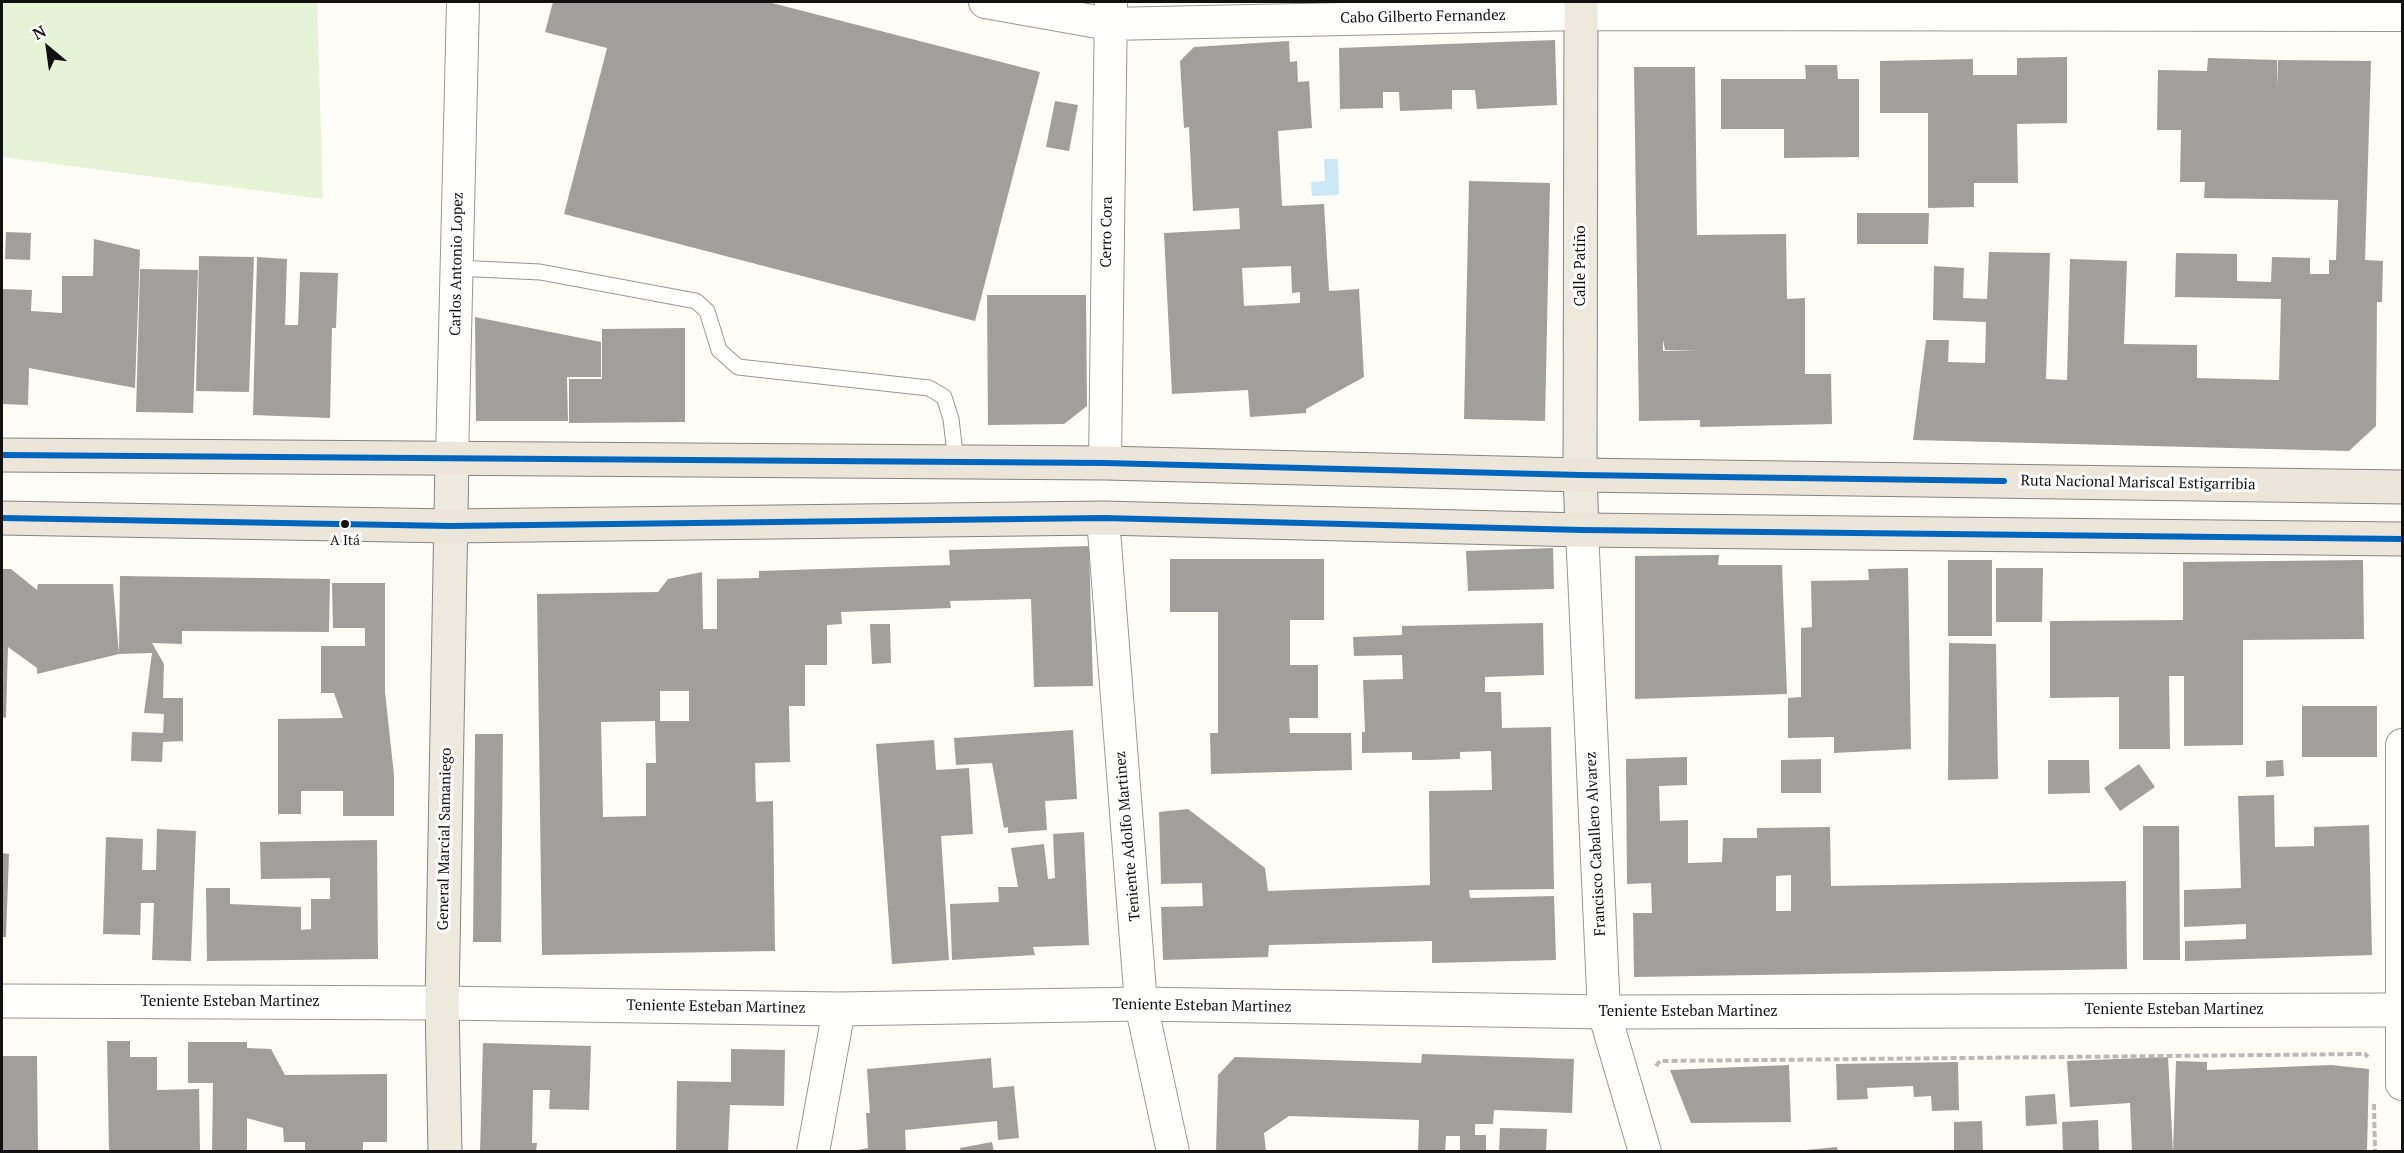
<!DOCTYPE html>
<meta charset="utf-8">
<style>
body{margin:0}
#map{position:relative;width:2404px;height:1153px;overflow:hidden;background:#fdfcf7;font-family:"PT Serif",serif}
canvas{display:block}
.frame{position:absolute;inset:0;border:3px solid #111;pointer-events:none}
.north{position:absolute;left:18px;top:18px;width:60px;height:60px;-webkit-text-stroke:4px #fff;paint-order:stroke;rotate:331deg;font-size:16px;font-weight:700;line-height:24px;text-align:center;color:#111}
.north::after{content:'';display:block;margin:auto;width:21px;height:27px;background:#111;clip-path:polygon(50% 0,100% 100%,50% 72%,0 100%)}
</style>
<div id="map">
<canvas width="2404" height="1153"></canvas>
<div class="frame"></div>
<div class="north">N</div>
</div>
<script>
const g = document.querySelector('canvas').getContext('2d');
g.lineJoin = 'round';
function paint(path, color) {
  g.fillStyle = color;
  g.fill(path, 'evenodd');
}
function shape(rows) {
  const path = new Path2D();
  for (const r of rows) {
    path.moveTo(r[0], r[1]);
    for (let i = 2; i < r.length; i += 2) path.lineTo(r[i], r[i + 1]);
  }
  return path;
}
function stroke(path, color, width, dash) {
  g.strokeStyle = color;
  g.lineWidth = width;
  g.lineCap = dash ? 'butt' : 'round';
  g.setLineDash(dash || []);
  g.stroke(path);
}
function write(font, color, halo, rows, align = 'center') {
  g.font = font + ' "PT Serif",serif';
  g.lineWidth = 6;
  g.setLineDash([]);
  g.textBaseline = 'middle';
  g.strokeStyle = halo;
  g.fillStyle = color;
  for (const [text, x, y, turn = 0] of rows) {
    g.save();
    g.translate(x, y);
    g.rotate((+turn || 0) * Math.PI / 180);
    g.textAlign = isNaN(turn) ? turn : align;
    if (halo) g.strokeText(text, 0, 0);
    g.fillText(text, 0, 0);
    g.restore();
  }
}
const green = shape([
 [2,2,317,2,323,199,2,157]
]);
const water = shape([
 [1324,159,1338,159,1339,195,1312,196,1311,182,1325,181]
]);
const building = shape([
 [553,2,768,2,1040,72,975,321,564,214,607,48,545,32],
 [1555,40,1557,105,1477,109,1475,90,1452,90,1452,109,1400,111,1399,92,1383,92,1383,108,1340,109,1339,48],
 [1289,41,1290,62,1297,61,1298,82,1309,81,1312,128,1278,131,1282,206,1324,204,1329,291,1359,289,1364,377,1306,409,1306,413,1250,417,1248,390,1172,394,1164,233,1240,229,1239,208,1193,211,1189,127,1184,128,1180,61,1194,47],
 [1291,266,1292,293,1300,292,1300,303,1244,306,1242,268],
 [2067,57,2067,123,2017,124,2018,183,1974,183,1974,207,1928,208,1928,113,1880,113,1880,61,1973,59,1973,75,2017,75,2017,58],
 [2208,58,2277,60,2277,88,2278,60,2371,61,2365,260,2383,261,2382,302,2377,302,2376,426,2349,451,1913,440,1926,340,1949,340,1948,362,1985,363,1986,322,1933,320,1934,266,1964,268,1963,298,1987,299,1989,252,2050,253,2046,379,2067,380,2070,259,2127,261,2124,344,2197,345,2197,378,2279,380,2281,299,2175,297,2176,253,2237,254,2237,281,2271,282,2272,257,2310,258,2310,274,2329,274,2329,260,2336,260,2338,200,2204,198,2205,182,2180,182,2181,130,2157,130,2158,70,2207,71],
 [1805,65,1837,65,1838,79,1859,79,1859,157,1784,158,1784,129,1721,129,1721,79,1806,79],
 [1634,67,1695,67,1697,235,1786,234,1787,299,1805,298,1805,374,1831,374,1832,424,1700,427,1700,420,1639,421],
 [1663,340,1665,350,1699,350,1663,351],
 [1055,101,1078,105,1069,151,1046,147],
 [1469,181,1550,183,1545,421,1464,419],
 [1857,213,1929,213,1928,244,1857,244],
 [6,232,31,233,30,260,5,259],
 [94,239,140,250,135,388,29,368,28,405,2,404,2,289,32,290,31,311,62,313,62,276,93,276],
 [199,256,254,257,249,392,196,391],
 [257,257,287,259,285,325,298,325,300,272,338,273,336,328,332,328,330,418,253,415],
 [140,269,198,270,193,413,136,412],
 [987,295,1086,295,1087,406,1064,424,988,425],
 [475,317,601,342,601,377,567,377,568,421,476,421],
 [685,328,685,422,569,423,569,379,602,379,602,329],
 [1089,546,1093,686,1034,687,1031,599,950,601,951,608,841,612,842,624,827,625,827,665,805,665,805,706,789,706,790,762,755,763,756,802,773,801,775,951,542,955,537,594,658,592,668,579,702,572,703,629,717,629,717,579,759,578,759,571,950,565,949,550],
 [660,691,689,691,689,721,660,721],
 [655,721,656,763,646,763,646,816,603,817,601,722],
 [1553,548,1554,589,1468,591,1466,551],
 [1719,555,1718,565,1782,565,1787,694,1635,699,1635,556],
 [1170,559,1324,559,1324,620,1290,620,1290,665,1318,665,1318,718,1289,718,1290,733,1351,733,1352,770,1211,774,1210,733,1218,733,1218,612,1170,612],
 [1948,560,1992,560,1992,636,1948,636],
 [2363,560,2364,639,2243,640,2243,745,2184,746,2184,676,2169,676,2170,749,2119,749,2119,697,2050,698,2050,621,2183,620,2183,562],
 [1908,568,1911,749,1834,753,1834,737,1788,738,1788,698,1801,697,1801,628,1812,627,1811,581,1869,580,1868,569],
 [1996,568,2043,568,2042,622,1996,622],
 [2,569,11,569,37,590,38,584,113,584,119,654,37,674,37,668,8,647,6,718,2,717],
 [120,576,330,579,329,632,182,631,182,644,152,643,164,664,163,698,183,698,183,741,163,742,162,762,131,761,132,732,163,733,164,714,144,713,152,653,119,654],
 [332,583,385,583,385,692,394,775,394,816,343,816,343,791,301,791,301,814,278,814,278,719,343,718,334,693,321,693,321,646,365,646,365,628,333,628],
 [1543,623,1544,675,1485,677,1485,692,1501,692,1502,728,1551,727,1554,889,1469,890,1470,898,1554,896,1556,960,1432,963,1432,941,1269,945,1268,957,1163,960,1161,907,1203,906,1202,883,1161,884,1159,812,1188,809,1265,868,1268,891,1430,885,1429,791,1492,790,1491,751,1460,752,1460,759,1428,760,1412,760,1412,752,1362,753,1362,732,1365,732,1363,680,1403,679,1402,655,1354,656,1353,637,1402,635,1402,626],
 [870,624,890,624,891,663,872,664],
 [1949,643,1996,644,1998,779,1948,780],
 [2302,706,2377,706,2377,757,2302,757],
 [1073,730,1077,799,1045,801,1047,830,1008,833,1008,827,1004,828,992,763,956,765,954,738],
 [475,734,503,734,501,942,473,942],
 [934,740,936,770,969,768,973,834,941,836,949,960,892,964,876,744],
 [1687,757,1687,785,1659,786,1660,821,1688,820,1688,863,1722,862,1723,838,1757,838,1757,828,1830,827,1831,886,2126,881,2127,969,1634,977,1633,913,1652,913,1651,883,1627,884,1626,759],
 [1791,875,1791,911,1776,911,1776,876],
 [1821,759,1821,793,1781,793,1781,760],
 [2048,760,2089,760,2090,793,2048,794],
 [2283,760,2284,776,2266,777,2266,761],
 [2139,764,2155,787,2120,811,2104,788],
 [2274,795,2275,847,2314,846,2314,827,2369,825,2372,955,2185,961,2185,941,2246,939,2246,924,2184,927,2184,890,2241,888,2238,796],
 [2143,826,2179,826,2180,960,2143,960],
 [157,829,196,831,191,961,152,960,154,903,141,903,140,935,103,934,106,837,143,839,142,870,156,870],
 [1084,832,1089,945,1033,947,1035,955,952,960,950,904,999,902,998,887,1018,887,1011,848,1044,844,1048,879,1055,878,1053,834],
 [377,840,378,959,207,961,206,888,230,888,230,904,301,907,301,930,311,929,311,899,330,899,330,878,261,879,260,842],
 [2,853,9,854,6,937,2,937],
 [107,1041,130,1041,130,1057,157,1057,157,1090,199,1089,200,1151,109,1152],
 [188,1042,247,1042,247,1048,271,1049,285,1075,387,1074,387,1142,363,1142,363,1152,305,1152,305,1142,284,1142,283,1128,247,1118,247,1152,212,1152,213,1083,188,1083],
 [483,1043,591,1046,589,1110,549,1109,550,1090,533,1090,532,1143,537,1143,536,1152,480,1152],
 [731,1049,785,1050,784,1106,730,1105,728,1152,676,1152,677,1081,731,1082],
 [1422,1054,1574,1059,1572,1113,1494,1110,1493,1124,1475,1124,1475,1135,1486,1135,1486,1152,1460,1152,1460,1136,1446,1136,1445,1152,1418,1152,1419,1120,1289,1116,1264,1133,1266,1152,1216,1152,1218,1075,1235,1057,1421,1063],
 [2,1056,37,1056,38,1152,2,1152],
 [2168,1057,2173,1152,2132,1152,2130,1103,2070,1107,2067,1061],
 [991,1058,993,1088,1014,1086,1019,1138,998,1140,997,1121,905,1130,906,1152,847,1152,868,1148,866,1113,870,1113,867,1069],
 [2176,1061,2207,1062,2207,1070,2331,1065,2369,1069,2367,1152,2173,1152],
 [1958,1062,1959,1110,1932,1111,1931,1096,1914,1097,1913,1086,1867,1088,1868,1099,1837,1100,1836,1064],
 [1789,1065,1791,1122,1691,1123,1670,1070],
 [2055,1094,2057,1124,2026,1126,2025,1096],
 [2098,1120,2099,1152,2063,1152,2062,1122],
 [1982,1121,1983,1152,1954,1152,1954,1122],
 [1500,1128,1547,1129,1546,1152,1499,1152],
 [992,1142,994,1152,961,1152,960,1148],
 [1837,1147,1838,1152,1805,1152,1805,1150]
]);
const path = shape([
 [1656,1066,1660,1061,2365,1054,2368,1057],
 [2374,1104,2375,1152]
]);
const service = shape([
 [456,268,540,272,696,301,707,311,719,350,738,367,929,388,944,397,951,419,956,462]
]);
const minor = shape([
 [985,2,1109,24,1581,14,2402,15],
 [452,459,463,2],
 [1105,463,1111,2],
 [1103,518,1141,1004,1173,1152],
 [1582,530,1604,1012,1645,1152],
 [2402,745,2402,1084],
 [813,1152,839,1009]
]);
const tertiary = shape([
 [2,1001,442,1003,839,1009,1141,1004,1604,1012,2402,1010]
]);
const primary = shape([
 [1581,2,1580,475,1582,530],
 [445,1152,442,1003,452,459]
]);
const trunk = shape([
 [2,455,1105,463,1580,475,2402,487],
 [2,518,450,526,1103,518,1582,530,2402,539]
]);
const bus1 = shape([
 [2,455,1105,463,1580,475,2004,481],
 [2,518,450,526,1103,518,1582,530,2402,539]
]);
const markers = [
 [345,524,5,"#111"]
];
const busNames = [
 ["A Itá",345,541]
];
const streetNames = [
 ["Cabo Gilberto Fernandez",1423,17,-1],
 ["Cerro Cora",1107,232,-89],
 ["Carlos Antonio Lopez",457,264,-89],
 ["Calle Patiño",1581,266,-90],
 ["Ruta Nacional Mariscal Estigarribia",2138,483,1],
 ["Teniente Adolfo Martinez",1128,836,-95],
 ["General Marcial Samaniego",445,839,-89],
 ["Francisco Caballero Alvarez",1596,844,-93],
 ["Teniente Esteban Martinez",230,1002],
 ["Teniente Esteban Martinez",1202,1006,1],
 ["Teniente Esteban Martinez",716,1007,1],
 ["Teniente Esteban Martinez",2174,1010],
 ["Teniente Esteban Martinez",1688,1012]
];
paint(green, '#e7f3d7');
paint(water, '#cde8f7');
paint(building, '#a19f9c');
stroke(service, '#979795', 17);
stroke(minor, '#979795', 34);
stroke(tertiary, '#979795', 35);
stroke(primary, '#858482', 35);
stroke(trunk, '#858482', 35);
stroke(path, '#b9b9b8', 4, [6, 3]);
stroke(service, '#fffffe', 15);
stroke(minor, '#fffffe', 32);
stroke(tertiary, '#fffffe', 33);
stroke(primary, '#ede9dc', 33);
stroke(trunk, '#ece5da', 33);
stroke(bus1, '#0065bd', 6);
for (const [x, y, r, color] of markers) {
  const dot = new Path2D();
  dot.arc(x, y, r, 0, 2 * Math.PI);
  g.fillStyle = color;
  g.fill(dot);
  stroke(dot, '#fff', 2);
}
write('14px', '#111', '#fff', busNames);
write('15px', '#111', '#fff', streetNames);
</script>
